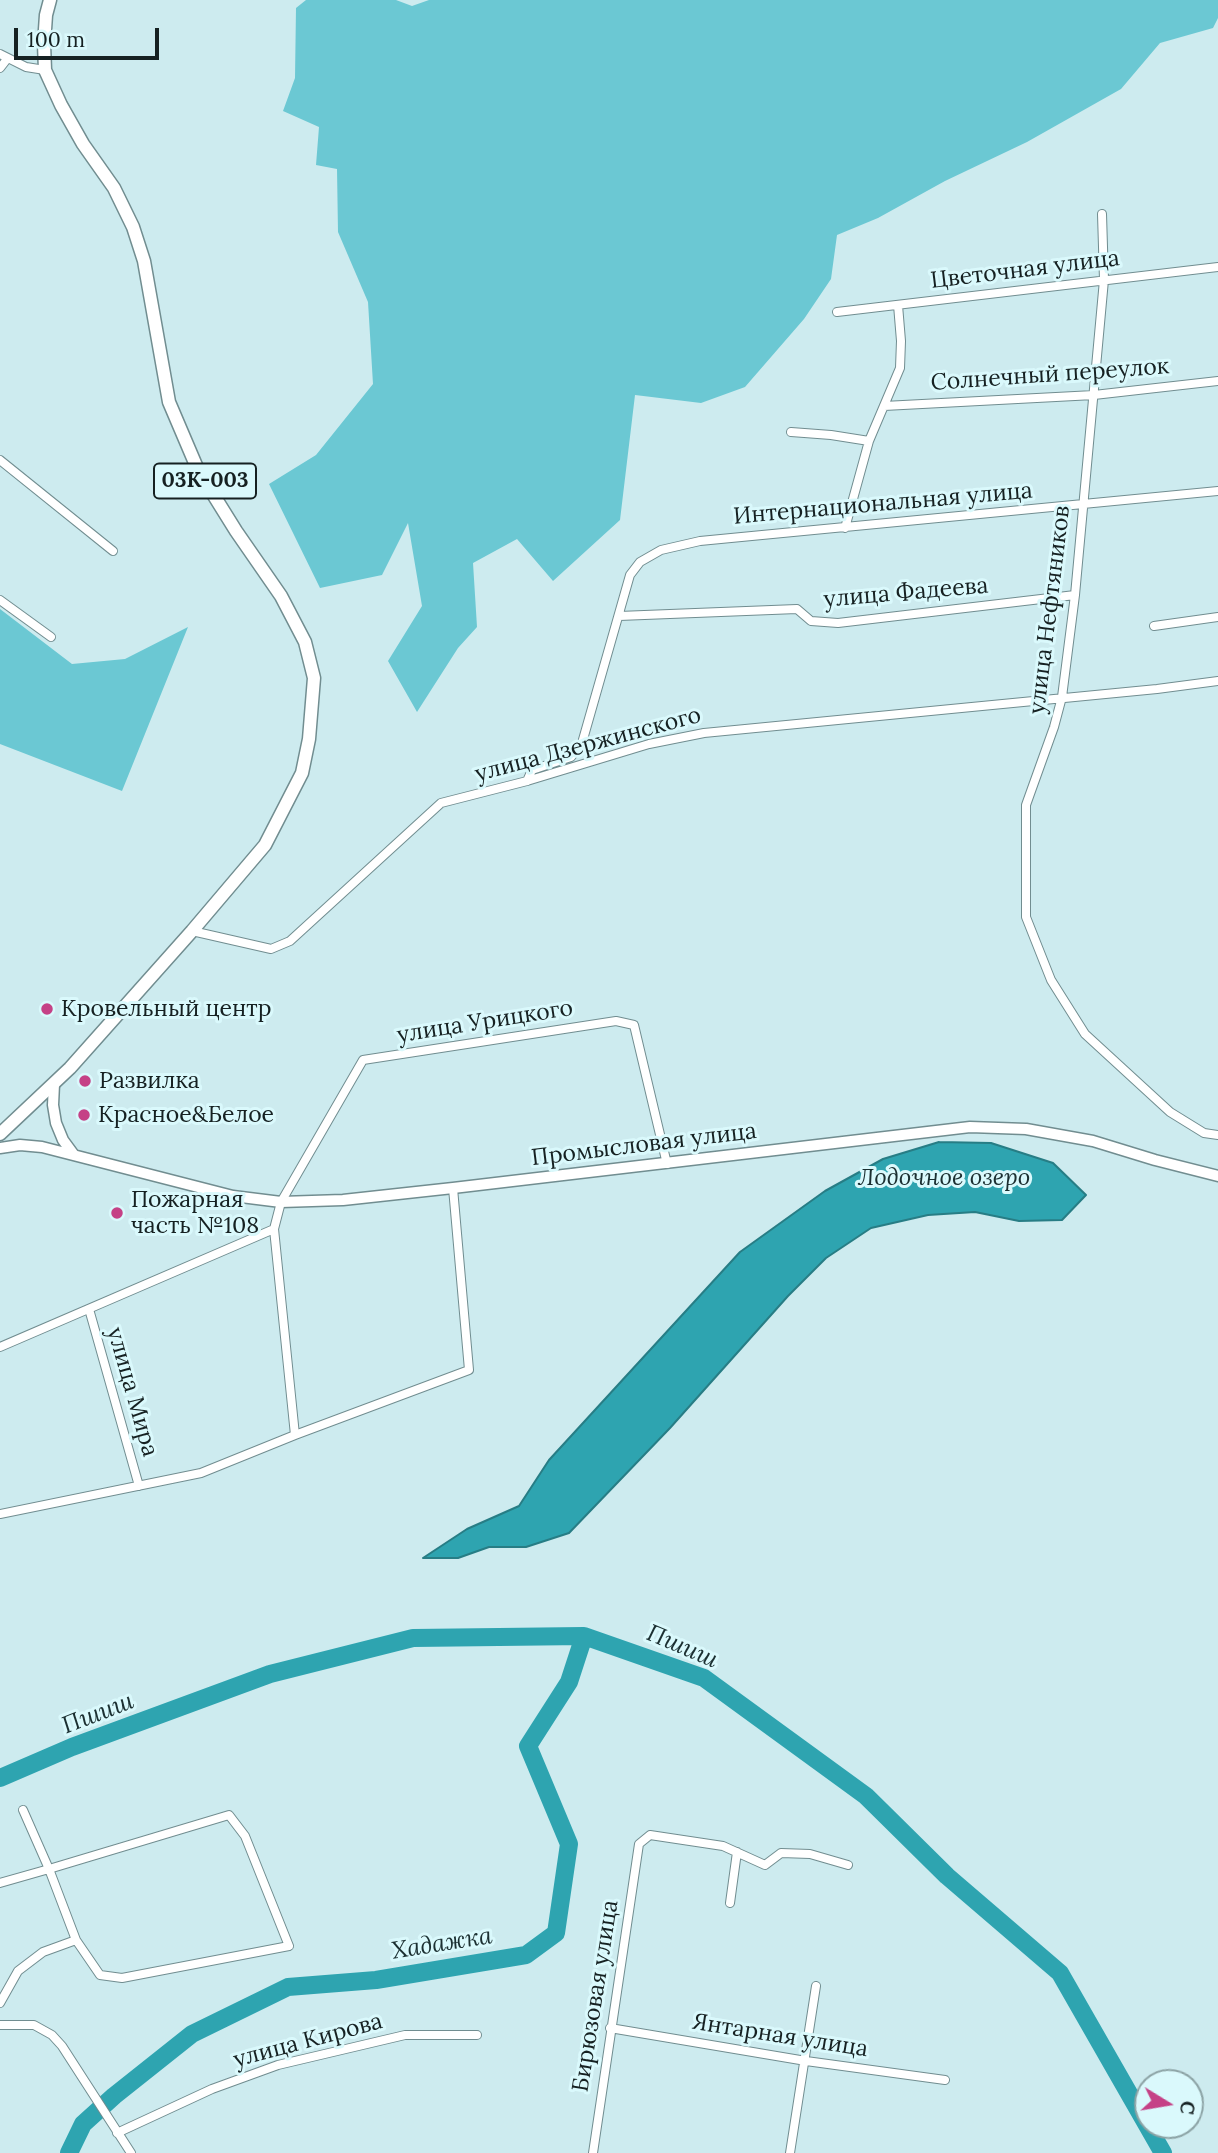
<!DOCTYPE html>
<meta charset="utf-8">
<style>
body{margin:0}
#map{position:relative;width:1218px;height:2153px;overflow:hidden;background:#cdebef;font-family:Lora,serif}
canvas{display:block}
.north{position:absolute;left:1134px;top:2069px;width:70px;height:70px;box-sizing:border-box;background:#daf9fc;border:2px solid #8ca3a5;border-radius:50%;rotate:101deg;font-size:19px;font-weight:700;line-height:28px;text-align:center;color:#162122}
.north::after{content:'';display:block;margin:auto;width:24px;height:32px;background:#c54186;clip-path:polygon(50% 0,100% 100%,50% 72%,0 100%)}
.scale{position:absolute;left:14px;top:28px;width:145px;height:32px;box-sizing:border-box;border:4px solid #162122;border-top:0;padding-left:9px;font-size:21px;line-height:24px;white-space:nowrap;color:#162122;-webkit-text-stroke:5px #daf9fc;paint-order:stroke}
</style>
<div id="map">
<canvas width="1218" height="2153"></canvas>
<div class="north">С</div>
<div class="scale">100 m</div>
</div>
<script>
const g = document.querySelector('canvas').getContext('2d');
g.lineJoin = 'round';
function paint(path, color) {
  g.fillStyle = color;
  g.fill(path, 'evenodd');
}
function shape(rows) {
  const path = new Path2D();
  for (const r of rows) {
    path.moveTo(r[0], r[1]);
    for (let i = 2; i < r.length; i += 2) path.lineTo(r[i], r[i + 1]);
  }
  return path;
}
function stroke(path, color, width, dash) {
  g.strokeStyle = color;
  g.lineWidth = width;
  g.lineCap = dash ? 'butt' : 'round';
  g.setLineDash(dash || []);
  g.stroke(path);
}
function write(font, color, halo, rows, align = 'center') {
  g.font = font + ' Lora,serif';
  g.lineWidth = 6;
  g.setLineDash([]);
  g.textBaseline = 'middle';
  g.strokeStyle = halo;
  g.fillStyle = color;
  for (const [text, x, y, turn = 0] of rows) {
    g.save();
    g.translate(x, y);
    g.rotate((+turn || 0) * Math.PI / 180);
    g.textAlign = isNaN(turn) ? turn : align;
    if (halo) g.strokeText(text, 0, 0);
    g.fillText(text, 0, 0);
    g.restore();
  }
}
const green = shape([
 [306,0,396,0,412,6,429,0,1218,0,1218,18,1213,28,1160,43,1121,89,1027,142,945,181,878,218,837,235,831,279,804,319,745,387,701,403,635,395,620,520,553,581,517,539,473,563,477,627,458,648,417,712,388,661,422,606,408,523,382,575,320,588,269,484,316,455,373,384,368,302,338,232,337,169,316,165,319,127,283,111,295,78,296,8],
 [0,609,72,664,125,659,188,627,122,791,0,744]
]);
const water = shape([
 [939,1142,991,1143,1053,1163,1086,1195,1062,1220,1019,1221,975,1212,928,1215,871,1228,826,1258,788,1296,670,1428,569,1533,526,1547,489,1547,458,1558,423,1558,467,1529,519,1506,549,1460,740,1252,825,1191,883,1159,939,1142]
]);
const river = shape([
 [0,1778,72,1747,270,1674,413,1638,584,1636,704,1678,866,1796,947,1876,1060,1973,1163,2153],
 [69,2153,83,2124,114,2096,192,2034,288,1987,376,1980,526,1955,556,1933,569,1844,528,1746,569,1682,584,1636]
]);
const street = shape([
 [0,54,26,67,45,70],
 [0,68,7,59],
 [1102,214,1104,280,1075,595,1062,697,1054,727,1026,805,1026,917,1051,980,1085,1034,1170,1112,1204,1133,1218,1135],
 [837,312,1218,267],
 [884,406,1094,395,1218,381],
 [791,432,831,435,869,441],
 [0,460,113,551],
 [845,528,869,441,900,368,901,341,898,305],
 [0,600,51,637],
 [619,616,797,609,811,621,838,623,1075,595],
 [1154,626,1218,617],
 [527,781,532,770,571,757,582,743,630,575,640,562,661,550,700,541,1218,491],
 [192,931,271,949,290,941,441,803,527,781,649,744,704,733,1157,689,1218,681],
 [274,1229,295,1435],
 [89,1309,139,1486],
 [0,1347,274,1229,281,1202,363,1060,616,1021,634,1025,667,1164],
 [0,1514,201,1473,295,1435,469,1370,453,1188],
 [0,1883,49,1869,229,1815,245,1836,289,1946,122,1978,100,1975,76,1940,49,1869,23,1810],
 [730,1903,737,1852],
 [0,2003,18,1971,43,1952,76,1940],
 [0,2025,34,2025,52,2035,62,2046,131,2153],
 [610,2028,806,2061,945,2080],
 [117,2133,212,2089,278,2065,405,2035,477,2035],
 [593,2153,639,1844,650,1835,723,1846,765,1865,781,1853,810,1854,848,1865],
 [790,2153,816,1986]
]);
const secondary = shape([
 [54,1084,53,1105,56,1123,63,1140,74,1155],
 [0,1148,20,1145,42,1147,233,1196,281,1202,343,1200,453,1188,970,1127,1026,1129,1093,1141,1155,1160,1218,1176]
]);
const primary = shape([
 [0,1134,70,1068,192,931,265,845,302,773,309,739,314,678,305,642,281,596,236,531,198,470,169,402,144,261,133,227,114,188,83,144,61,105,45,70,44,44,46,15,50,0]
]);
const markers = [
 [47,1009,7,"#c54186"],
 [85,1081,7,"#c54186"],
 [84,1115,7,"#c54186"],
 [117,1213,7,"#c54186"]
];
const shields = [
 [205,481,102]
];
const shieldNames = [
 ["03К-003",205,481]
];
const streetNames = [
 ["Цветочная улица",1025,270,-7],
 ["Солнечный переулок",1050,375,-4],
 ["Интернациональная улица",883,504,-5],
 ["улица Фадеева",906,593,-5],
 ["улица Нефтяников",1050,610,-83],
 ["улица Дзержинского",588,745,-15],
 ["улица Урицкого",485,1022,-9],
 ["Промысловая улица",644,1145,-7],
 ["улица Мира",132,1392,74],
 ["Бирюзовая улица",596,1996,-81],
 ["Янтарная улица",780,2036,9],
 ["улица Кирова",308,2041,-15]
];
const poiNames = [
 ["Кровельный центр",61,1009],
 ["Развилка",99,1081],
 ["Красное&Белое",98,1115],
 ["Пожарная",131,1200],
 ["часть №108",131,1226]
];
const waterNames = [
 ["Лодочное озеро",944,1178],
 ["Пшиш",682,1647,23],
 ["Пшиш",98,1714,-21],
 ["Хадажка",442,1944,-9]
];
paint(green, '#6bc8d3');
paint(water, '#2ea4b0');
stroke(water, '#277d85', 2);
stroke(river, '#2ea4b0', 18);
stroke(street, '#718d90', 10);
stroke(secondary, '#718d90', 13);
stroke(primary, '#718d90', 15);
stroke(street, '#fff', 8);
stroke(secondary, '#fff', 10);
stroke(primary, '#fff', 12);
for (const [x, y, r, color] of markers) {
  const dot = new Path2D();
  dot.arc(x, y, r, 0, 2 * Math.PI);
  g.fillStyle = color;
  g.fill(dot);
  stroke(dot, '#daf9fc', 2.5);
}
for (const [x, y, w] of shields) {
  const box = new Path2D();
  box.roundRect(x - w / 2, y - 17.5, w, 35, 5);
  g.fillStyle = '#daf9fc';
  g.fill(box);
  stroke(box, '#162122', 2);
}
write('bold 21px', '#162122', null, shieldNames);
write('23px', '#162122', '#daf9fc', streetNames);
write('23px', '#162122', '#daf9fc', poiNames, 'left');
write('italic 24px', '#1b2f31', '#daf9fc', waterNames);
</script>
